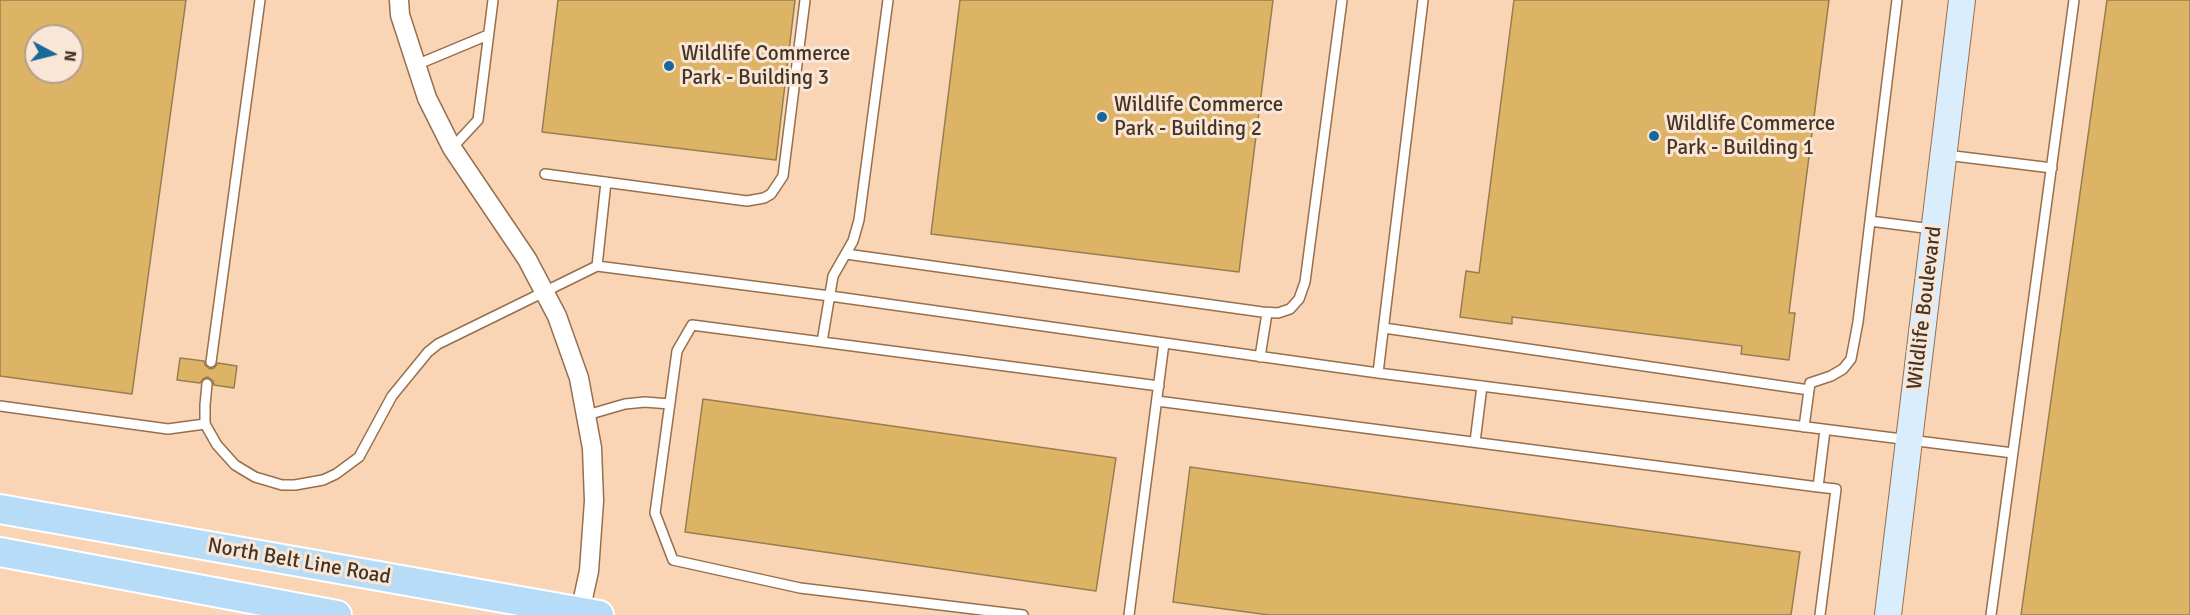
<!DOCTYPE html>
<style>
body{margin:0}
#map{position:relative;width:2190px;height:615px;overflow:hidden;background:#f9d5b6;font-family:Signika,sans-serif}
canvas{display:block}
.north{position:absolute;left:24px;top:24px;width:60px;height:60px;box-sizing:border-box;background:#f9e6d7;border:2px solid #b19f8f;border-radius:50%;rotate:97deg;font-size:16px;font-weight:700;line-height:24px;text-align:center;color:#453424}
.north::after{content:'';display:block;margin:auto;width:21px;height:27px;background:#18689a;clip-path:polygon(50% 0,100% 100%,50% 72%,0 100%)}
</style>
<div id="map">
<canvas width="2190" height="615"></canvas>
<div class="north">N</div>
</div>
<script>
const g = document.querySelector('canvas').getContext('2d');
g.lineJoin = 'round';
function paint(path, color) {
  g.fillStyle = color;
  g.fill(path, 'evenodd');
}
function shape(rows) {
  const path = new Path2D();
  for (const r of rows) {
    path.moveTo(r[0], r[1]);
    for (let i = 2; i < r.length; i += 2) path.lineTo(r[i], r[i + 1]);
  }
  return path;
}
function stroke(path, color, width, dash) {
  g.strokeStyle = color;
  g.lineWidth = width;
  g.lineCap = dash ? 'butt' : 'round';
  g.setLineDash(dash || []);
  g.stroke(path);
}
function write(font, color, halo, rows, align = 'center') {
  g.font = font + ' Signika,sans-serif';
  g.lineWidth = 6;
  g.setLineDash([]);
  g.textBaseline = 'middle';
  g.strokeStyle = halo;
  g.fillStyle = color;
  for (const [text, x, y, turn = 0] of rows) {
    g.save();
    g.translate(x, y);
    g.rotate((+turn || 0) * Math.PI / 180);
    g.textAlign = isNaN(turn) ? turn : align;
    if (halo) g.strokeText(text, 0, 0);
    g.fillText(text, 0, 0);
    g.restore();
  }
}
const building = shape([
 [0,0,186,0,132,394,0,376,0,0],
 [36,36,72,36,72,72,36,72,36,36],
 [558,0,795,0,776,160,542,132,558,0],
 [960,0,1273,0,1239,272,931,234,960,0],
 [1514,0,1829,0,1789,313,1795,313,1789,360,1741,354,1742,346,1512,317,1512,324,1460,317,1466,271,1479,273,1514,0],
 [2107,0,2190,0,2190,615,2021,615,2107,0],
 [180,358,204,361,205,365,210,369,214,368,218,363,237,366,234,388,214,385,213,381,208,377,204,378,200,383,177,380,180,358],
 [703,399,1116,458,1096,591,685,532,703,399],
 [1190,467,1800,552,1791,615,1269,615,1173,602,1190,467]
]);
const lane = shape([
 [416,65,488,35],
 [452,148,478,120,493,0],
 [1946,155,2052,168],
 [545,174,747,201,764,198,771,194,783,176,805,0],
 [1870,221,1897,0],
 [846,254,1262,312,1278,313,1290,309,1299,299,1305,282,1342,0],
 [597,266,606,182],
 [1384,328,1809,390],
 [822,342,833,276,853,241,859,220,888,0],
 [1260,357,1267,313],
 [211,362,260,0],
 [1378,373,1423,0],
 [207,384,205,405,205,424,217,445,235,465,255,477,282,485,295,485,323,480,336,474,359,457,392,396,428,352,438,344,597,266,830,296,1378,373,2013,453],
 [1157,401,1818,487],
 [0,406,168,429,205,424],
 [587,415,625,404,645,402,670,404],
 [1804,427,1810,383,1831,376,1843,369,1851,359,1858,322,1870,221,1932,229],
 [1475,442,1482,386],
 [1023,615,800,588,673,560,655,513,677,351,692,325,1159,386],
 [1129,615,1164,343],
 [1820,615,1836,489,1818,487,1825,430],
 [1991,615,2074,0]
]);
const street = shape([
 [399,0,400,15,427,98,452,148,527,259,557,316,579,378,592,448,594,501,589,571,580,612]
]);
const secondary = shape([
 [1888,615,1962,0]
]);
const primary = shape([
 [0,509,599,615],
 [0,552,337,615]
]);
const markers = [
 [669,66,6,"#18689a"],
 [1102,117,6,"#18689a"],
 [1654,136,6,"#18689a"]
];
const poiNames = [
 ["Wildlife Commerce",681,54],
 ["Park - Building 3",681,78],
 ["Wildlife Commerce",1114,105],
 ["Park - Building 2",1114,129],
 ["Wildlife Commerce",1666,124],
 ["Park - Building 1",1666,148]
];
const streetNames = [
 ["Wildlife Boulevard",1925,308,-83],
 ["North Belt Line Road",299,562,10]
];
paint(building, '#ddb466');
stroke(building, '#987e4e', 1.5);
stroke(lane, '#986f4c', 12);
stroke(street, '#986f4c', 21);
stroke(secondary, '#986f4c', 28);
stroke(primary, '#fff', 32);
stroke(lane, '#fff', 9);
stroke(street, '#fff', 18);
stroke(secondary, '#daedfc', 26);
stroke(primary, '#b6dcf8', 28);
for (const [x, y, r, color] of markers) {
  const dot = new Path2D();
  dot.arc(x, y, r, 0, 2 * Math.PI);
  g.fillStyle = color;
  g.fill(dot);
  stroke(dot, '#f9e6d7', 2);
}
write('21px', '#453424', '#f9e6d7', poiNames, 'left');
write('21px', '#453424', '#f9e6d7', streetNames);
</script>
